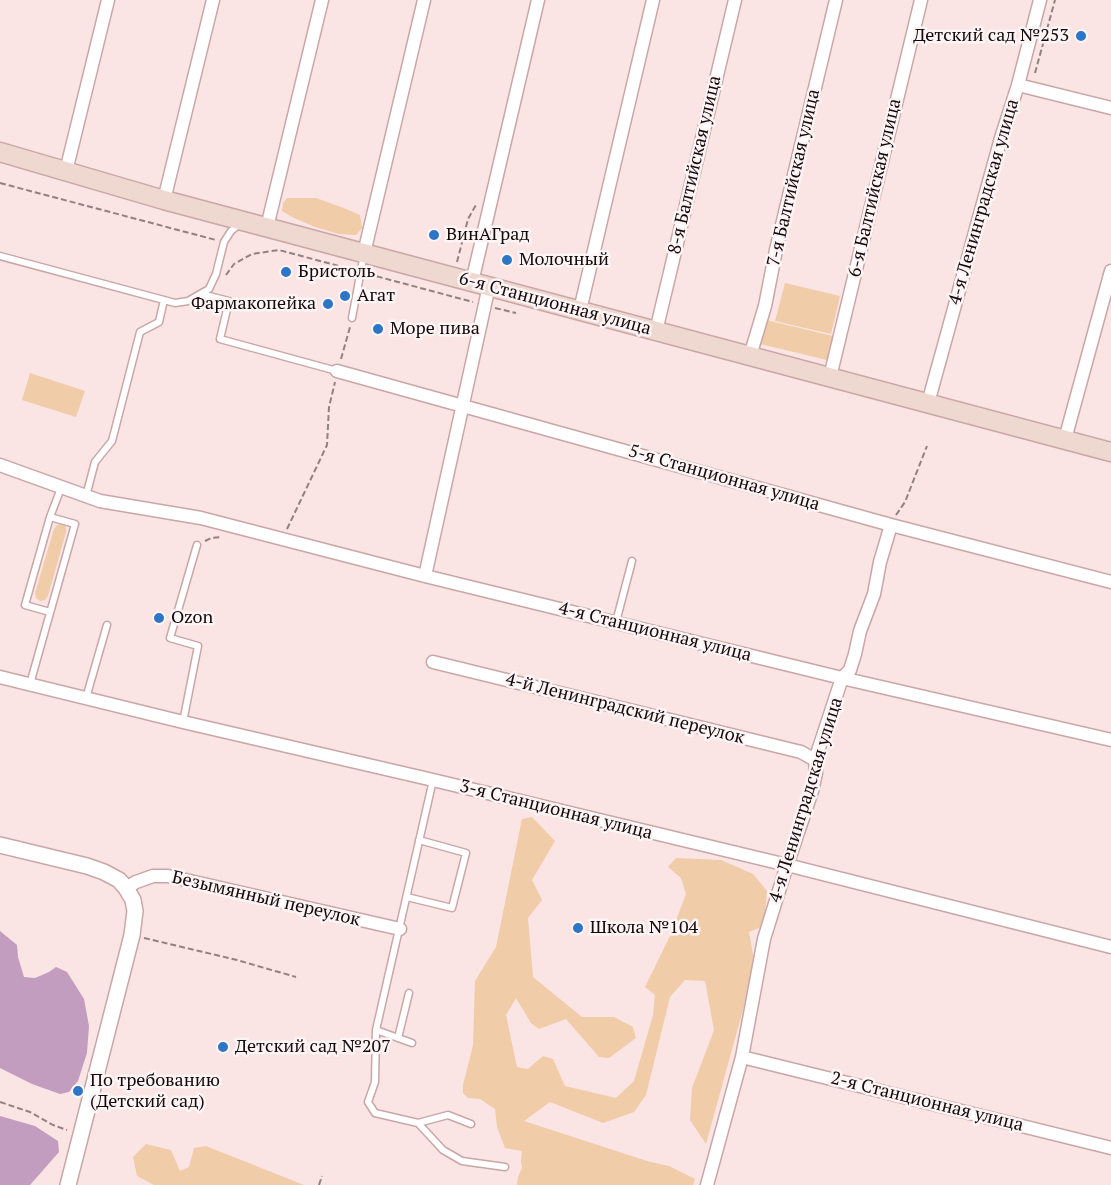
<!DOCTYPE html>
<html>
<head>
<meta charset="utf-8">
<style>
  body { margin:0 }
  canvas { display:block; background:#fae4e4 }
</style>
</head>
<body>
<canvas width="1111" height="1185"></canvas>
<script>
const context = document.querySelector('canvas').getContext('2d');
context.lineJoin = 'round';
function paint(path, color) { context.fillStyle = color; context.fill(path, 'evenodd'); }
const poly = rows => new Path2D(rows.map(r => 'M' + r).join(''));
function trace(path, color, width, dash) { context.strokeStyle = color; context.lineWidth = width; context.lineCap = dash ? 'butt' : 'round'; context.setLineDash(dash || []); context.stroke(path); }
function drawText(font, color, halo, rows, align = 'center') {
  context.font = font + ' "PT Serif",serif'; context.lineWidth = 5; context.setLineDash([]); context.textBaseline = 'middle'; context.strokeStyle = halo; context.fillStyle = color; for (const [text, x, y, turn = 0] of rows) {
    context.save(); context.translate(x, y); context.rotate((+turn || 0) * Math.PI / 180); context.textAlign = isNaN(turn) ? turn : align; if (halo) context.strokeText(text, 0, 0); context.fillText(text, 0, 0); context.restore();
  }
}
paint(poly([
  [287,198,316,198,344,208,360,215,362,228,356,235,339,234,315,227,292,217,282,211,283,203],
  [785,283,840,296,831,334,775,321],
  [766,320,837,337,831,361,760,344],
  [30,373,85,391,76,417,22,400],
  [62,524,66,527,66,532,48,596,45,600,40,601,36,598,35,593,54,529,57,525],
  [532,817,555,841,532,880,542,900,528,918,533,977,582,1017,614,1017,633,1027,636,1038,609,1058,599,1057,566,1019,539,1029,531,1023,516,998,506,1015,517,1067,528,1069,543,1056,553,1059,565,1086,616,1098,634,1081,653,1015,655,995,645,987,670,936,686,894,681,878,668,867,676,858,721,860,753,874,767,891,764,926,749,932,755,966,706,1144,690,1120,692,1088,714,1030,705,981,685,980,670,997,646,1095,634,1112,603,1123,550,1102,524,1121,647,1161,669,1166,695,1179,693,1185,517,1185,518,1177,522,1168,521,1161,522,1151,505,1148,497,1127,495,1109,480,1099,468,1098,463,1093,463,1085,473,1045,475,981,496,947,522,819],
  [146,1144,171,1150,180,1171,189,1167,194,1148,206,1146,304,1185,154,1185,137,1176,133,1157]
]), '#f1cca8');
paint(poly([
  [0,931,17,945,18,957,24,977,35,978,49,972,56,967,67,972,84,999,89,1026,87,1053,78,1081,69,1092,60,1094,32,1084,0,1068],
  [0,1116,35,1126,58,1141,59,1152,30,1185,0,1185]
]), '#c29dc0');
const service = poly([
  [0,256,175,303,188,301,209,289,216,274,224,242,231,231,241,223],
  [201,294,229,301,220,339,337,371],
  [352,318,364,254],
  [86,496,95,462,112,441,140,332,159,322,164,300],
  [50,517,61,488],
  [616,622,632,561],
  [30,684,75,524,50,517,25,605,50,612],
  [86,698,107,625],
  [183,722,198,646,170,638,197,545],
  [433,780,376,1030,375,1082,368,1102,375,1113,418,1123,443,1150,462,1161,505,1167],
  [407,897,452,908,466,853,419,840],
  [376,1030,412,1043],
  [398,1038,409,993],
  [418,1123,448,1115,471,1124]
]);
const minor = poly([
  [1018,85,1111,108],
  [66,171,108,0],
  [164,200,213,0],
  [267,227,322,0],
  [364,253,424,0],
  [472,282,538,0],
  [580,310,653,0],
  [656,331,735,0],
  [750,356,765,306,776,250,836,0],
  [337,371,891,525,1111,582],
  [830,377,921,0],
  [928,403,1001,138,1018,85,1040,0],
  [1065,439,1111,271],
  [0,465,100,501,201,518,425,576,842,678,1111,740],
  [425,576,489,286],
  [433,662,801,752,815,760],
  [0,677,183,722,433,780,787,865,1111,947],
  [126,888,136,882,153,876,168,876,400,929],
  [742,1057,1111,1148],
  [707,1185,742,1057,764,939,787,865,812,791,816,773,815,760,842,678,850,670,855,654,860,631,874,594,880,562,891,525]
]);
const tertiary = poly([
  [0,845,87,866,104,872,119,880,126,888,133,900,135,911,132,935,68,1185]
]);
const secondary = poly([
  [0,152,164,200,1111,452]
]);
trace(service, '#caa6a7', 9);
trace(minor, '#caa6a7', 15);
trace(tertiary, '#caa6a7', 18);
trace(secondary, '#caa6a7', 21);
trace(poly([
  [1035,73,1055,0],
  [0,183,216,240],
  [457,262,468,219,477,203],
  [368,274,473,302],
  [226,275,234,264,252,254,279,250,354,270],
  [495,308,516,313],
  [341,359,350,327],
  [896,515,905,502,927,446],
  [287,529,327,445,329,407,335,382],
  [205,541,211,538,222,537],
  [144,938,237,960,296,977],
  [0,1102,30,1112,53,1125,67,1130],
  [319,1185,322,1176]
]), '#928181', 2, [6, 3]);
trace(service, '#fff', 6);
trace(minor, '#fff', 12);
trace(tertiary, '#fff', 15);
trace(secondary, '#efd8d0', 18);
for (const [x, y, r, color] of [
  [1081,36,6,"#2d75c6"],
  [434,235,6,"#2d75c6"],
  [507,260,6,"#2d75c6"],
  [286,272,6,"#2d75c6"],
  [345,296,6,"#2d75c6"],
  [328,304,6,"#2d75c6"],
  [378,329,6,"#2d75c6"],
  [159,618,6,"#2d75c6"],
  [578,928,6,"#2d75c6"],
  [223,1047,6,"#2d75c6"],
  [78,1091,6,"#2d75c6"]
]) { const dot = new Path2D(); dot.arc(x, y, r, 0, 2 * Math.PI); context.fillStyle = color; context.fill(dot); trace(dot, '#fdf5f5', 2); }
drawText('18px', '#140809', '#fdf5f5', [
  ["Детский сад №253",1069,36,"right"],
  ["ВинАГрад",446,235],
  ["Молочный",519,260],
  ["Бристоль",298,272],
  ["Агат",357,296],
  ["Фармакопейка",316,304,"right"],
  ["Море пива",390,329],
  ["Ozon",171,618],
  ["Школа №104",590,928],
  ["Детский сад №207",235,1047],
  ["По требованию",90,1081],
  ["(Детский сад)",90,1102]
], 'left');
drawText('18px', '#140809', '#fdf5f5', [
  ["8-я Балтийская улица",695,165,-77],
  ["7-я Балтийская улица",794,178,-77],
  ["6-я Балтийская улица",875,188,-77],
  ["4-я Ленинградская улица",984,202,-74],
  ["6-я Станционная улица",555,304,15],
  ["5-я Станционная улица",724,478,16],
  ["4-я Станционная улица",655,632,14],
  ["4-й Ленинградский переулок",625,709,14],
  ["4-я Ленинградская улица",806,800,-73],
  ["3-я Станционная улица",556,810,14],
  ["Безымянный переулок",266,899,13],
  ["2-я Станционная улица",927,1102,14]
]);
</script>
</body>
</html>
